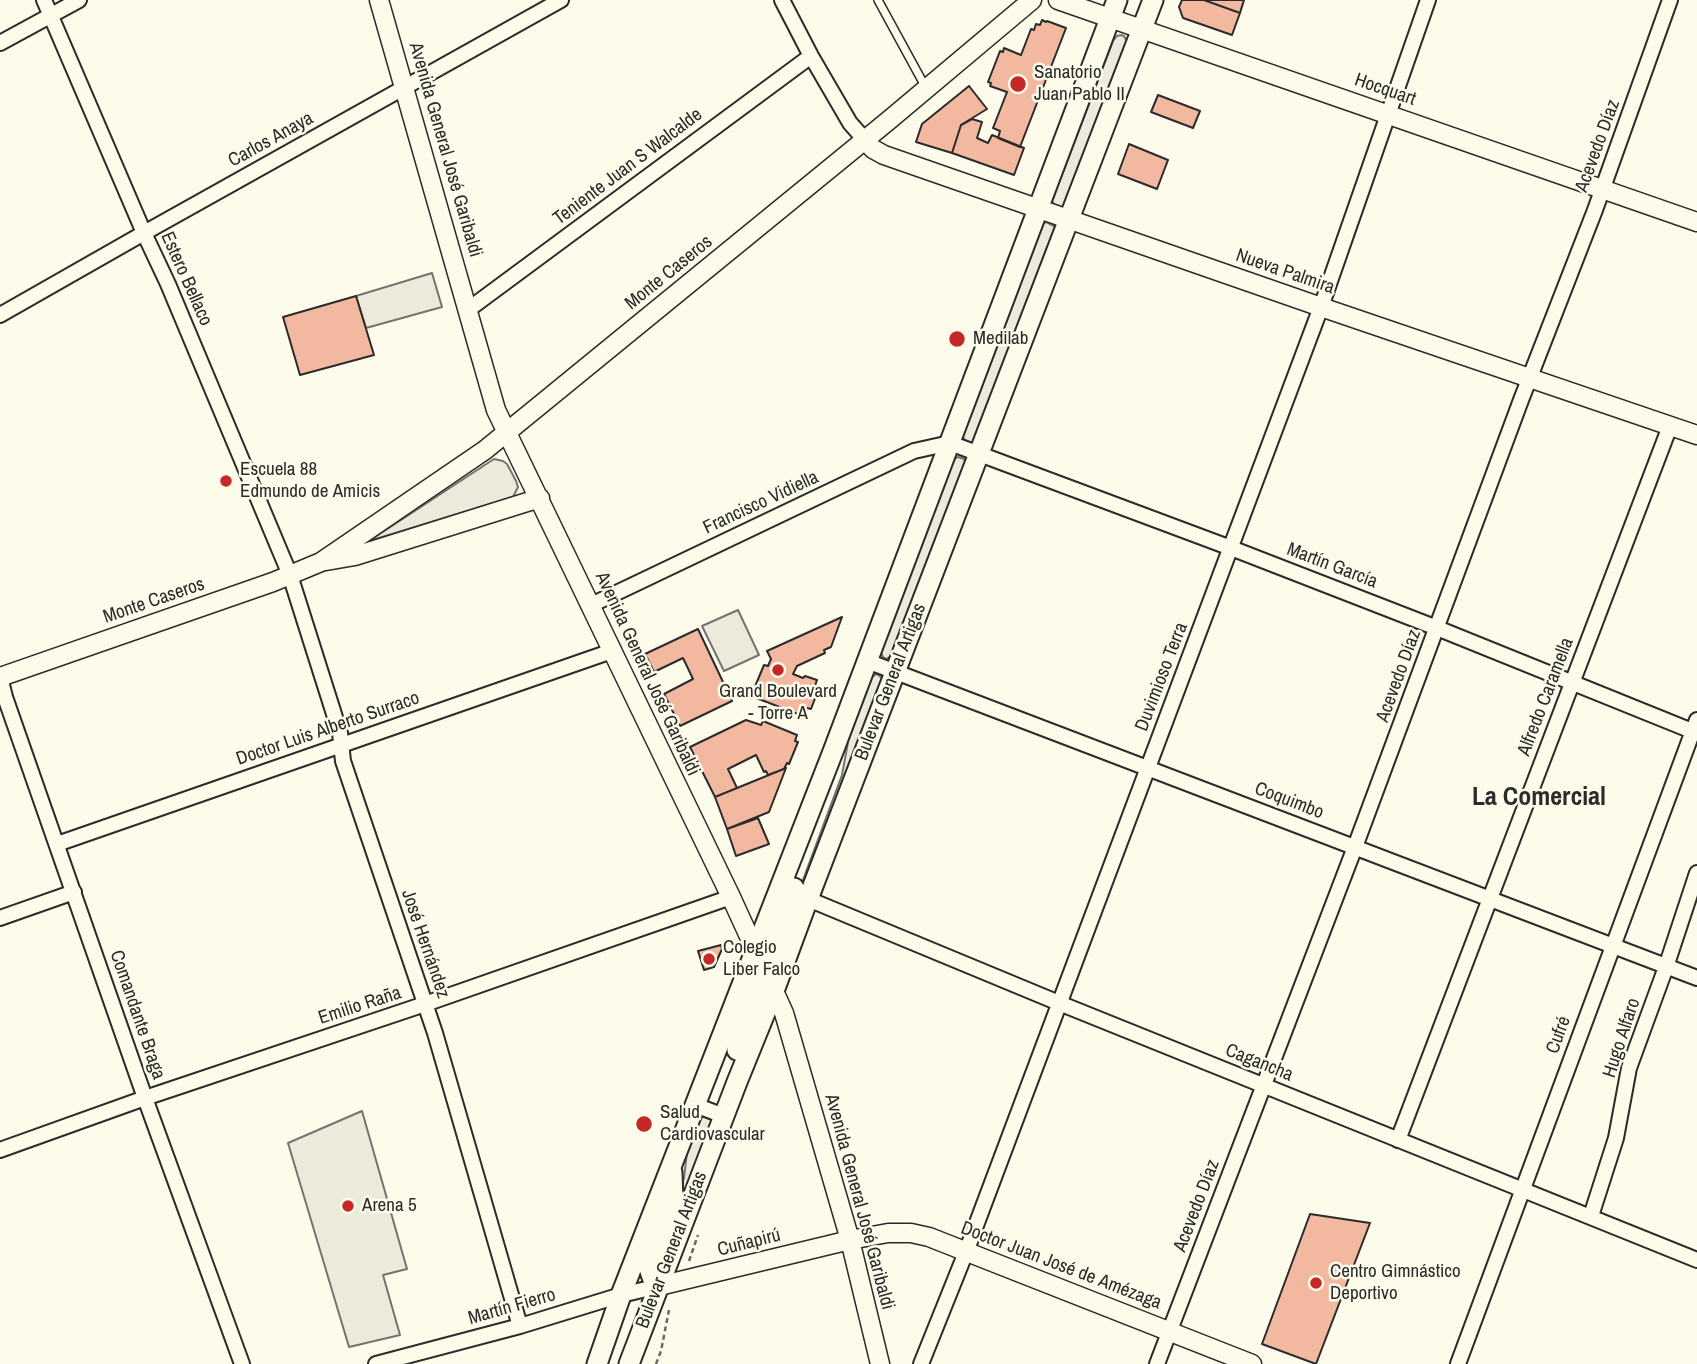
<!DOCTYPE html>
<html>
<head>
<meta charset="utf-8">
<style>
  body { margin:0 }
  canvas { display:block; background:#fdfbea }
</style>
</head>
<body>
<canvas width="1697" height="1364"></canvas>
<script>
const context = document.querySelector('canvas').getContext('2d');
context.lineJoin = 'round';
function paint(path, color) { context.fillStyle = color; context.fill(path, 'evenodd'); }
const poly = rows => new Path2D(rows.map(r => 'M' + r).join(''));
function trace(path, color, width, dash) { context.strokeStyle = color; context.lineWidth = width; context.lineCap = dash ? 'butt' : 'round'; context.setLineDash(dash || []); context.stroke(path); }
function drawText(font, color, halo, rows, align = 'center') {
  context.font = font + ' "Archivo Narrow",sans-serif'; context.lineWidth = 5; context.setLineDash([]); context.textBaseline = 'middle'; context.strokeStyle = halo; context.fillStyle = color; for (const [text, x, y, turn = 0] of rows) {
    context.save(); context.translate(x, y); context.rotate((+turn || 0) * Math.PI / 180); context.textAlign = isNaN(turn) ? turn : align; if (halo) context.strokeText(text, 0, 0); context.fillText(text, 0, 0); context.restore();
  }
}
const green = poly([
  [1121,35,1124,36,1127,42,1065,205,1062,207,1055,206,1052,201,1113,41,1117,36,1121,35],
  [1046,222,1055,227,973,442,970,444,966,442,963,437,964,433,1043,224,1046,222],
  [958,457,964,459,966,463,892,656,886,659,883,657,880,651,953,460,958,457],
  [494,459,503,461,507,464,516,481,518,487,513,497,369,541,494,459],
  [877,674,882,678,884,681,781,948,775,955,842,775,851,726,870,678,877,674],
  [362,1111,407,1269,383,1275,400,1335,349,1347,288,1143,362,1111],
  [704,1116,712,1120,661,1256,684,1178,687,1152,700,1119,704,1116]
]);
paint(green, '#ecebdb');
trace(green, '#74746e', 2);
const parking = poly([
  [432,273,442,307,366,328,356,296,432,273],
  [738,610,759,655,724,671,702,626,738,610]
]);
paint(parking, '#eceadb');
trace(parking, '#74746e', 2);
const building = poly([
  [1182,0,1204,0,1240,13,1232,35,1183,18,1179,7,1182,0],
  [1204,0,1244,0,1240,13,1204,0],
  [1042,20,1046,22,1047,21,1066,28,1020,147,998,138,1000,131,993,128,1007,92,990,86,991,83,988,82,1000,51,1003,52,1004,48,1021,55,1031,29,1034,30,1036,24,1040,25,1042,20],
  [969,86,987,109,961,125,952,153,916,142,922,124,969,86],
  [1158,95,1200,111,1193,128,1151,112,1158,95],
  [972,119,982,122,977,138,988,143,992,135,1024,148,1014,175,952,153,961,125,972,119],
  [1129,144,1168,160,1157,189,1118,174,1129,144],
  [356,296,374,355,300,375,283,317,356,296],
  [842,617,831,647,824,650,825,653,797,666,793,674,803,678,805,676,817,680,815,686,819,688,811,709,807,708,803,716,751,696,764,665,768,666,771,659,767,651,842,617],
  [698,629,732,701,680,726,664,694,693,679,683,658,654,672,645,654,698,629],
  [746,720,761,725,763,721,797,735,795,741,798,742,789,764,787,763,784,769,768,775,766,771,764,772,756,755,728,769,737,788,715,797,690,747,746,720],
  [786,768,769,812,727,829,715,797,786,768],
  [758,818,769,844,736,856,727,829,758,818],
  [721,945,722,949,714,967,704,970,698,951,721,945],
  [1310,1214,1370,1223,1316,1364,1262,1344,1310,1214]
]);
paint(building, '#f2b8a0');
trace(building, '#2b2b2b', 2);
const service = poly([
  [878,0,926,88]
]);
const minor = poly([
  [44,0,144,233,168,284,290,575,340,733,343,761,435,1033,520,1326],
  [782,0,811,56,850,123,865,140],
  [0,43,79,0],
  [469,309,811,56],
  [0,315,144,233,561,0],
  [591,605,914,451,950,443,1231,548,1437,628,1697,733],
  [867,661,1697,978],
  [0,677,5,697,145,1098,242,1364],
  [57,844,612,651],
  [808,899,1059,1003,1697,1260],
  [0,918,74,892],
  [695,1105,724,1116],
  [1398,1140,1670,426],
  [0,1150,145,1098,425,1004,731,897],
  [1591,1216,1616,1138,1629,1068,1666,967,1697,873],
  [376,1364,520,1326,621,1295,659,1286],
  [921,1364,966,1252,1321,307,1428,0],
  [1157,1364,1355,847,1521,400,1595,210,1670,0],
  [1458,1364,1697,720]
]);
const tertiary = poly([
  [379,0,496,410,731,897,784,1013,850,1240,880,1364],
  [1058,0,1697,222],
  [865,140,873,149,884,155,1321,307,1697,435],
  [326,561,355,556,540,498],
  [0,677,273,582,321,562,485,450,888,121,1032,0],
  [659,1286,850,1240,888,1233,911,1233,929,1237,1252,1364]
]);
const secondary = poly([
  [774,990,770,966,771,950,794,888],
  [737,1050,759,988,760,973,757,958],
  [659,1286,652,1277,649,1268,651,1257,673,1200,672,1172],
  [597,1364,621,1295,834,749,1117,0],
  [629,1364,737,1082,774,991,808,899,1153,0]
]);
trace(service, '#2b2b2b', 10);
trace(minor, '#2b2b2b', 18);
trace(tertiary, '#2b2b2b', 21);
trace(secondary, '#2b2b2b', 23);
trace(poly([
  [689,1261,698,1235],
  [656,1364,661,1351,669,1310]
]), '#6a6964', 2.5, [5, 3.5]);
trace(service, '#fdfbea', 7);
trace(minor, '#fdfbea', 14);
trace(tertiary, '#fdfbea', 18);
trace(secondary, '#fdfbea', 19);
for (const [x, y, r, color] of [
  [1018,84,9,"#c62828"],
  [957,339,9,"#c62828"],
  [226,481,7,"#c62828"],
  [778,670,7,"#c62828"],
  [709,959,7,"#c62828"],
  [644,1124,9,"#c62828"],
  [348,1206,7,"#c62828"],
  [1316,1283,7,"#c62828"]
]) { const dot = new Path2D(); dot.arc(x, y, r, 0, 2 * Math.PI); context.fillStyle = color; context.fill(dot); trace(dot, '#fdfbea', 2.5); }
drawText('19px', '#2b2b2b', '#fdfbea', [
  ["Sanatorio",1034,73],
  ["Juan Pablo II",1034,95],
  ["Medilab",973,339],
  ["Escuela 88",240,470],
  ["Edmundo de Amicis",240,492],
  ["Grand Boulevard",778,692,"center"],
  ["- Torre A",778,714,"center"],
  ["Colegio",723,948],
  ["Liber Falco",723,970],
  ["Salud",660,1113],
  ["Cardiovascular",660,1135],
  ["Arena 5",362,1206],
  ["Centro Gimnástico",1330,1272],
  ["Deportivo",1330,1294]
], 'left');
drawText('19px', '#2b2b2b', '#fdfbea', [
  ["Hocquart",1385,90,19],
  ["Carlos Anaya",271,140,-29],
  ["Acevedo Díaz",1598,146,-70],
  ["Avenida General José Garibaldi",445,150,74],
  ["Teniente Juan S Walcalde",628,167,-37],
  ["Nueva Palmira",1285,272,19],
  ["Monte Caseros",669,273,-39],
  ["Estero Bellaco",186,279,66],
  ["Francisco Vidiella",761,503,-25],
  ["Martín García",1332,566,21],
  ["Monte Caseros",154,601,-19],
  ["Avenida General José Garibaldi",647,674,65],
  ["Acevedo Díaz",1399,676,-70],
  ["Duvimioso Terra",1162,677,-69],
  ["Bulevar General Artigas",891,682,-69],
  ["Alfredo Caramella",1546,697,-69],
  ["Doctor Luis Alberto Surraco",328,729,-19],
  ["Coquimbo",1289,801,21],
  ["José Hernández",425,944,71],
  ["Emilio Raña",360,1006,-18],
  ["Comandante Braga",137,1015,71],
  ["Cufré",1559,1035,-70],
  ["Hugo Alfaro",1622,1038,-72],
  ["Cagancha",1259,1063,22],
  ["Avenida General José Garibaldi",859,1202,75],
  ["Acevedo Díaz",1197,1206,-69],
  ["Cuñapirú",749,1243,-14],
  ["Bulevar General Artigas",672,1250,-69],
  ["Doctor Juan José de Amézaga",1061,1266,21],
  ["Martín Fierro",512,1307,-16]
]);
drawText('bold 26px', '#2b2b2b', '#fdfbea', [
  ["La Comercial",1539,798]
]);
</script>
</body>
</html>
